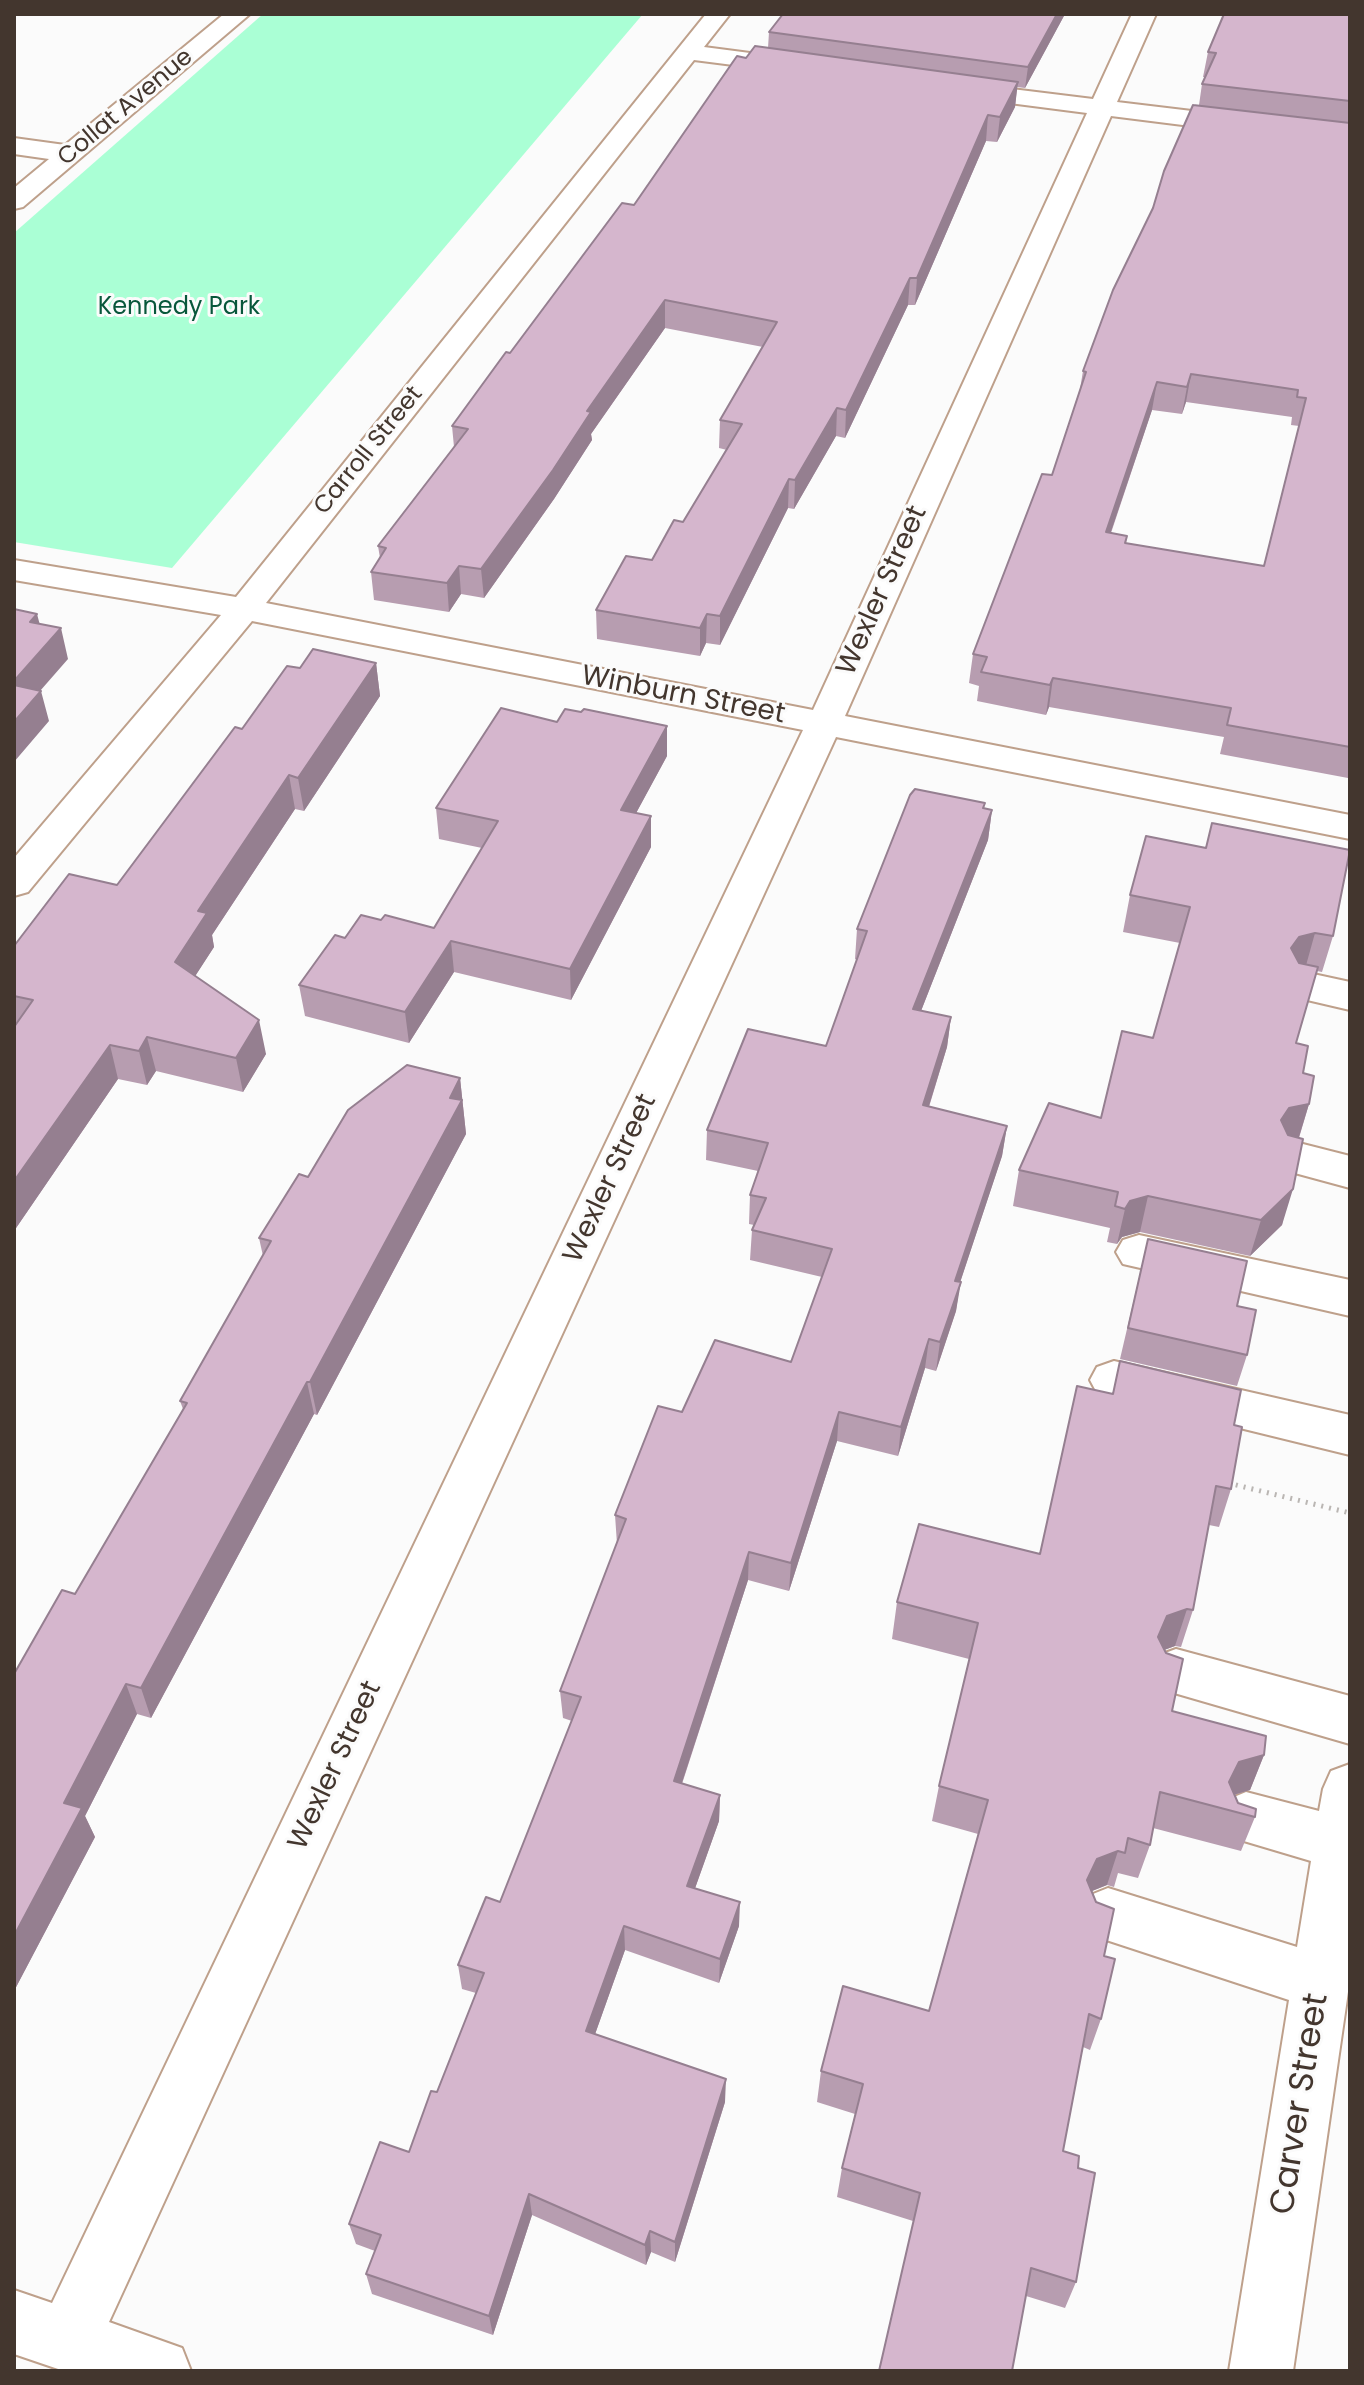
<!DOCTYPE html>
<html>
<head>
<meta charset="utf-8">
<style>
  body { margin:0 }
  #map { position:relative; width:1364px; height:2385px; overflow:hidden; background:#fbfbfb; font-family:Poppins,sans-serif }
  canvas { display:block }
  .frame { position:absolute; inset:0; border:16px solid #43362e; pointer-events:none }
</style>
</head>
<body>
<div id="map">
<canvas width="1364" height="2385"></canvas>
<div class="frame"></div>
</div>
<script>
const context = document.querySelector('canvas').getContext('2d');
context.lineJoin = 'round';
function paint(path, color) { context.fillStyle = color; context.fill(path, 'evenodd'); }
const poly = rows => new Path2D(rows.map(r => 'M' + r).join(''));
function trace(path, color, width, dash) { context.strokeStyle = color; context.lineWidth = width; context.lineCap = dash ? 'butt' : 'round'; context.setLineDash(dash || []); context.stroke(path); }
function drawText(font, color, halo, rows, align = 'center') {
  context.font = font + ' Poppins,sans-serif'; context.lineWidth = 6; context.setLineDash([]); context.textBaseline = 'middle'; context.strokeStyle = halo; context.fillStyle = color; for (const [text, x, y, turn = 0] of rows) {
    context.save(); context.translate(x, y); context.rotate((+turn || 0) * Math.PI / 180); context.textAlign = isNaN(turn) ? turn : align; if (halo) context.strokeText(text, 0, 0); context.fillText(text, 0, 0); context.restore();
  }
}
paint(poly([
  [263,14,643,14,172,568,14,542,14,233]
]), '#aaffd5');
const minor = poly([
  [224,14,250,14,23,207,14,209,14,188,49,159,14,154,14,138,65,145,224,14],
  [706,14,730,14,704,47,796,59,805,61,808,66,805,71,796,73,694,60,266,603,813,710,1087,113,955,96,946,94,943,89,946,84,955,82,1093,99,1132,14,1156,14,1117,102,1350,130,1350,146,1111,116,845,716,1350,815,1350,839,836,737,109,2322,182,2348,191,2371,64,2371,14,2354,14,2290,52,2303,803,730,252,621,28,892,14,896,14,858,221,615,14,580,14,560,236,597,706,14],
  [1304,972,1350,982,1350,1010,1290,996,1284,986,1290,976,1304,972],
  [1295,1142,1350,1156,1350,1188,1280,1169,1273,1158,1280,1147,1295,1142],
  [1139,1235,1350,1280,1350,1316,1123,1264,1116,1252,1123,1240,1139,1235],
  [1114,1361,1350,1415,1350,1455,1097,1393,1090,1380,1097,1367,1114,1361],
  [1176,1649,1350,1696,1350,1744,1157,1688,1150,1672,1157,1656,1176,1649],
  [1350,1764,1350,1978,1293,2371,1229,2371,1289,2000,1088,1934,1080,1915,1088,1896,1108,1888,1297,1947,1311,1861,1227,1836,1218,1818,1227,1800,1246,1792,1319,1811,1323,1789,1331,1771,1350,1764]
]);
trace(minor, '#bea08b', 4);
trace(poly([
  [1228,1483,1350,1513]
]), '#bab6b3', 5, [2, 6]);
paint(minor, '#fff');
paint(poly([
  [1065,14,1025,88,1017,87,1015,107,997,142,986,141,915,305,908,305,845,438,836,436,794,509,788,508,720,645,706,643,700,656,597,639,596,610,652,560,683,522,727,450,719,448,720,420,763,347,665,328,591,434,592,440,554,499,484,598,461,594,449,612,374,600,371,572,380,558,378,546,454,447,452,426,510,353,634,205,746,58,768,48,769,32],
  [1350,14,1350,772,1348,778,1220,754,1224,737,1049,707,1046,715,977,701,979,686,969,683,973,654,1052,475,1080,389,1083,371,1199,105,1202,84,1205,77,1203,77,1208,52],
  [1186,402,1292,417,1291,425,1299,426,1264,566,1126,543,1127,536,1111,533,1152,410,1182,414],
  [376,663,380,696,304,811,295,809,212,935,214,947,195,976,266,1054,243,1092,156,1071,147,1085,118,1079,14,1231,14,946,117,885,242,729,300,668],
  [557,722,667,726,667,756,636,813,651,816,651,847,571,1000,454,972,409,1043,305,1016,299,985,345,938,381,920,434,928,482,848,439,839,436,808],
  [985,803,984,808,992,810,988,840,921,1011,951,1017,947,1047,929,1107,1007,1126,1002,1156,960,1282,956,1311,936,1371,925,1368,898,1456,837,1441,789,1591,748,1580,682,1784,720,1795,719,1821,695,1888,739,1926,719,1983,625,1950,595,2034,725,2102,675,2262,651,2252,646,2265,532,2215,493,2335,372,2294,366,2274,375,2251,356,2244,349,2224,409,2152,437,2092,476,1993,462,1989,458,1965,500,1902,572,1721,563,1718,560,1691,617,1544,615,1515,682,1412,791,1362,822,1277,750,1260,752,1230,754,1225,749,1224,750,1195,758,1171,706,1160,707,1130,826,1046,857,960,855,959,857,929],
  [1130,895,1333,936,1322,972,1317,971,1296,1043,1309,1104,1299,1138,1282,1225,1250,1256,1140,1232,1122,1237,1117,1244,1107,1242,1110,1228,1013,1206,1019,1170,1101,1118,1153,1038,1180,943,1123,932],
  [460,1078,466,1134,317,1415,314,1414,151,1718,137,1714,85,1816,95,1837,14,1991,14,1674,75,1594,183,1409,180,1401,263,1256,259,1238,308,1177],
  [1148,1239,1237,1306,1247,1355,1237,1386,1120,1359],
  [1234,1425,1231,1489,1219,1527,1209,1525,1193,1610,1181,1647,1175,1646,1164,1650,1172,1711,1264,1755,1250,1790,1234,1795,1238,1803,1255,1817,1241,1851,1153,1828,1150,1845,1138,1878,1118,1873,1114,1887,1107,1885,1092,1891,1104,1956,1101,2019,1090,2050,1083,2047,1063,2151,1078,2168,1076,2282,1065,2308,1026,2296,913,2221,837,2197,842,2168,855,2114,817,2102,821,2071,929,2011,978,1834,932,1821,939,1786,969,1659,892,1639,897,1602,1040,1554]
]), '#b79db0');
paint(poly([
  [1057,14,1065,14,1025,88,1028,67],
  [1018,82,1015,107,997,142,1000,117],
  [988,115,986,141,915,305,917,278],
  [910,278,908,305,845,438,846,410],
  [665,300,665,328,591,434,592,440,554,499,484,598,481,569,587,411],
  [1191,374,1186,402,1182,414,1187,387],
  [1157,382,1152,410,1101,561,1106,532],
  [837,408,836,436,794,509,795,480],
  [789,479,788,508,720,645,720,616],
  [459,566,461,594,449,612,447,583],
  [37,614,45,644,30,622],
  [707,614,706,643,700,656,700,628],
  [61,628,68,659,19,715,14,697,14,681],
  [376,663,380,696,304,811,298,778],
  [1053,678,1049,707,1046,715,1050,685],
  [41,691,49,721,14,762,14,722],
  [667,726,667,756,621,841,621,810],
  [289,775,295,809,212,935,214,947,183,995,175,962,198,911],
  [992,810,988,840,910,1039,913,1009],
  [651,816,651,847,571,1000,570,969],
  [1315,933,1305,969,1289,973,1291,948,1299,937],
  [451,941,454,972,409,1043,405,1012],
  [951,1017,947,1047,920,1135,923,1105],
  [259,1020,266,1054,243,1092,236,1058],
  [147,1037,156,1071,147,1085,139,1051],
  [110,1045,118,1079,14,1231,14,1181],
  [460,1078,466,1134,317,1415,310,1382],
  [1309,1104,1298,1140,1279,1144,1281,1120,1289,1108],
  [1007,1126,1002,1156,951,1310,955,1281],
  [1293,1189,1282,1225,1250,1256,1261,1220],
  [1148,1196,1140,1232,1122,1237,1117,1244,1125,1209,1130,1201],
  [961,1282,956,1311,936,1371,940,1342],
  [929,1339,925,1368,898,1456,901,1427],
  [307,1382,314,1414,151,1718,141,1688],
  [839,1412,837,1441,789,1591,791,1563],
  [749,1552,748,1580,674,1807,674,1781],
  [1187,1609,1175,1646,1156,1653,1158,1637,1167,1616],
  [126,1684,137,1714,85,1816,95,1837,14,1991,14,1936,64,1803],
  [1264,1755,1250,1790,1226,1797,1229,1782,1239,1762],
  [720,1795,719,1821,687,1911,687,1886],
  [1118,1851,1107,1885,1087,1893,1087,1880,1097,1859],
  [740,1902,739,1926,719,1983,720,1959],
  [624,1926,625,1950,588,2054,586,2031],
  [726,2079,725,2102,675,2262,675,2242],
  [529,2194,532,2215,493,2335,489,2316],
  [650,2231,651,2252,646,2265,645,2245]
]), '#957f90');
const building = poly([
  [783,14,1057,14,1028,67,769,32,783,14],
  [1224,14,1350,14,1350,101,1202,84,1216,53,1208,52,1224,14],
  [755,46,1018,82,1000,117,988,115,917,278,910,278,846,410,837,408,795,480,789,479,720,616,707,614,700,628,596,610,626,556,652,560,674,520,683,522,742,424,720,420,777,322,665,300,587,411,591,412,553,470,481,569,459,566,447,583,371,572,386,548,378,546,468,429,452,426,506,352,510,353,622,203,634,205,737,56,746,58,755,46],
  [1193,105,1350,123,1350,747,1227,725,1231,708,1053,678,1050,685,981,672,987,657,973,654,1042,474,1052,475,1086,372,1083,371,1113,290,1153,208,1164,171,1193,105],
  [1191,374,1298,390,1297,397,1306,398,1264,566,1125,543,1127,536,1106,532,1157,382,1187,387,1191,374],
  [14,609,37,614,30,622,61,628,14,681,14,609],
  [313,649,376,663,298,778,289,775,198,911,207,913,175,962,259,1020,236,1058,147,1037,139,1051,110,1045,14,1181,14,1027,33,1000,14,996,14,946,69,874,117,885,235,727,242,729,287,666,300,668,313,649],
  [14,685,41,691,14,722,14,685],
  [501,708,557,722,565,709,581,712,584,709,667,726,621,810,651,816,570,969,451,941,405,1012,299,985,335,935,345,938,361,915,381,920,385,915,434,928,498,821,436,808,501,708],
  [915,789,985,803,983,808,992,810,913,1009,951,1017,923,1105,1007,1126,955,1281,961,1282,940,1342,929,1339,901,1427,839,1412,791,1563,749,1552,674,1781,720,1795,687,1886,740,1902,720,1959,624,1926,586,2031,726,2079,675,2242,650,2231,645,2245,529,2194,489,2316,366,2274,381,2235,349,2224,380,2142,409,2152,431,2091,437,2092,484,1973,458,1965,486,1897,500,1902,581,1697,560,1691,626,1519,615,1515,658,1406,682,1412,715,1340,791,1362,832,1249,752,1230,766,1198,750,1195,768,1143,707,1130,748,1029,826,1046,867,931,857,929,910,795,915,789],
  [1212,823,1350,850,1333,936,1315,933,1299,937,1291,948,1299,963,1318,967,1296,1043,1308,1046,1303,1073,1314,1076,1309,1104,1289,1108,1281,1120,1288,1135,1303,1139,1293,1189,1261,1220,1148,1196,1130,1201,1125,1209,1115,1206,1118,1192,1019,1170,1049,1103,1101,1118,1122,1031,1153,1038,1190,907,1130,895,1146,836,1206,848,1212,823],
  [407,1065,460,1078,450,1098,462,1100,310,1382,307,1382,141,1688,126,1684,64,1803,82,1808,14,1936,14,1674,62,1590,75,1594,187,1403,180,1401,271,1241,259,1238,299,1174,308,1177,348,1110,407,1065],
  [1148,1239,1247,1261,1237,1306,1256,1310,1247,1355,1128,1328,1148,1239],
  [1120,1361,1241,1390,1234,1425,1242,1427,1231,1489,1216,1486,1193,1610,1187,1609,1167,1616,1158,1637,1166,1653,1183,1659,1172,1711,1266,1736,1264,1755,1239,1762,1229,1782,1238,1803,1256,1809,1255,1817,1160,1792,1150,1845,1128,1838,1125,1853,1118,1851,1097,1859,1087,1880,1096,1902,1114,1909,1104,1956,1115,1959,1101,2019,1089,2014,1063,2151,1079,2156,1078,2168,1095,2173,1076,2282,1031,2268,1012,2371,879,2371,920,2193,842,2168,863,2084,821,2071,843,1986,929,2011,988,1800,939,1786,978,1623,897,1602,919,1524,1040,1554,1077,1386,1113,1394,1120,1361]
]);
paint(building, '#d5b6cd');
trace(building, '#957f90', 2);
drawText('24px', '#43362e', '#fbfbfb', [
  ["Collat Avenue",126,108,-40],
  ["Carroll Street",369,451,-51]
]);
drawText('24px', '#08573b', '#fbfbfb', [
  ["Kennedy Park",179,308]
]);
drawText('28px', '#43362e', '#fbfbfb', [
  ["Wexler Street",883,591,-66],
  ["Winburn Street",683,696,11],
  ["Wexler Street",611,1179,-65],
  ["Wexler Street",336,1766,-65]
]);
drawText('34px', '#43362e', '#fbfbfb', [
  ["Carver Street",1301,2104,-81]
]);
</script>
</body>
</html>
